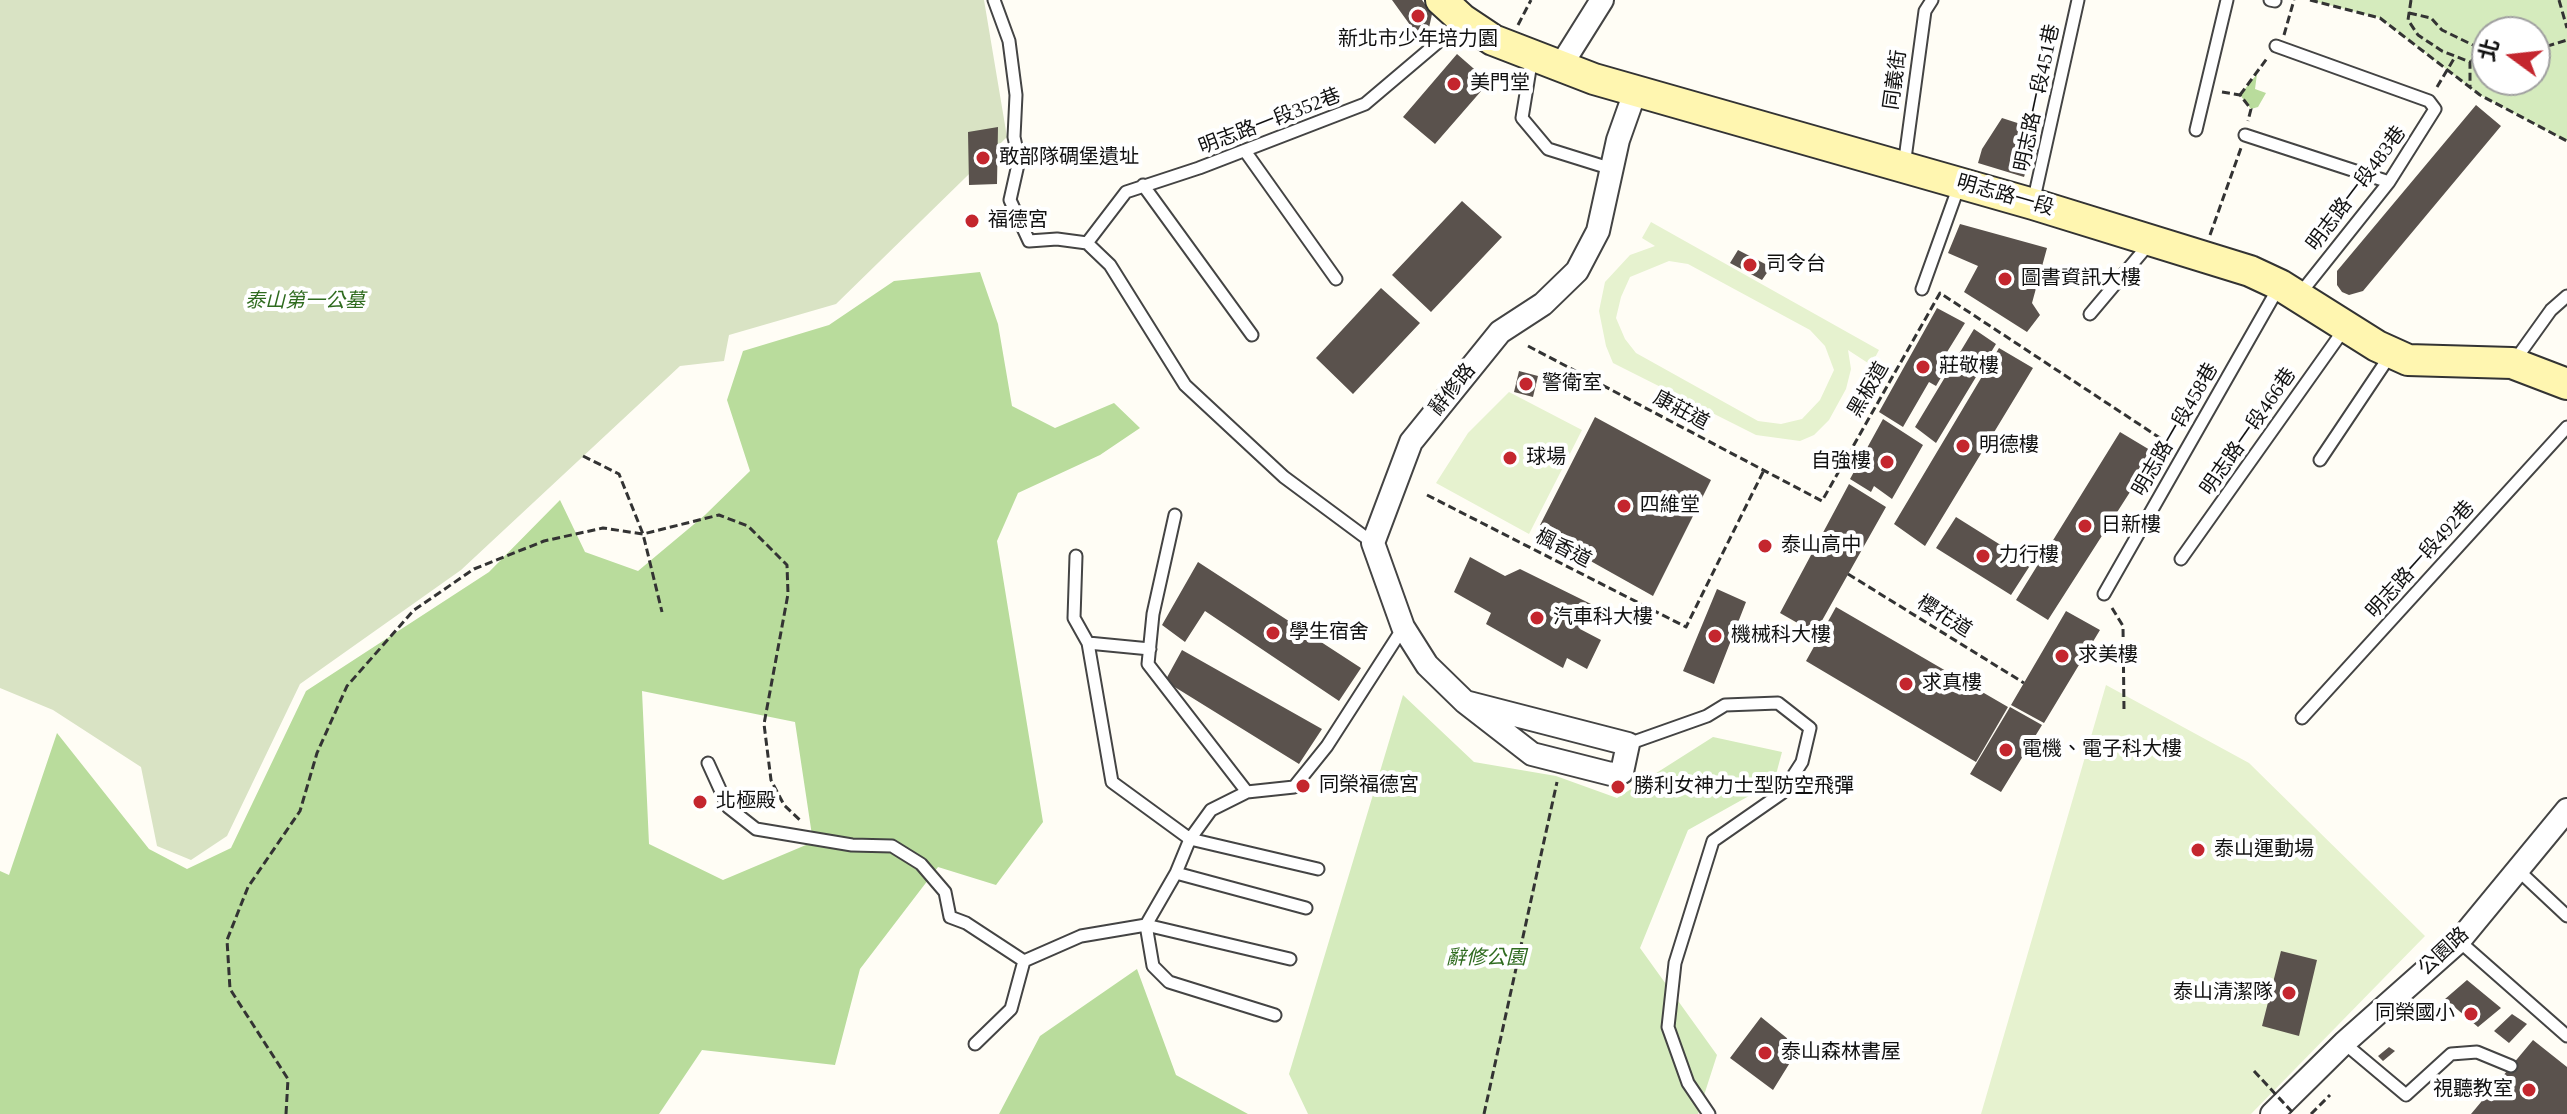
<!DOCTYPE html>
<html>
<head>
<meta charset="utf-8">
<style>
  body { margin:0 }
  #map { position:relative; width:2567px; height:1114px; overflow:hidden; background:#fffdf5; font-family:"Times New Roman","Noto Sans TC",serif }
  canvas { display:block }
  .north { position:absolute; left:2471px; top:16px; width:80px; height:80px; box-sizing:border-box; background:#fff; border:2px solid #a0a0a0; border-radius:50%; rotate:285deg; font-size:22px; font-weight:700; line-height:32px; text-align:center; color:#111 }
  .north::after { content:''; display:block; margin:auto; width:28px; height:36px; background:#c4262e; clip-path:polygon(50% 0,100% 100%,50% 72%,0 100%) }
</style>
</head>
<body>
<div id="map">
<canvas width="2567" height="1114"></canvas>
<div class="north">北</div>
</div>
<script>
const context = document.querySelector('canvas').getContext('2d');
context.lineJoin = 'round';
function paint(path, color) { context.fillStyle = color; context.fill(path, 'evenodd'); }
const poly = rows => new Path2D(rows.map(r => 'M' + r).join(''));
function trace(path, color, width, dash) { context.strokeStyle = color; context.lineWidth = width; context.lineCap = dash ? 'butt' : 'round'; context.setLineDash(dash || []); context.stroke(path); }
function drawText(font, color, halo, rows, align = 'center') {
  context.font = font + ' "Times New Roman","Noto Sans TC",serif'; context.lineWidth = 8; context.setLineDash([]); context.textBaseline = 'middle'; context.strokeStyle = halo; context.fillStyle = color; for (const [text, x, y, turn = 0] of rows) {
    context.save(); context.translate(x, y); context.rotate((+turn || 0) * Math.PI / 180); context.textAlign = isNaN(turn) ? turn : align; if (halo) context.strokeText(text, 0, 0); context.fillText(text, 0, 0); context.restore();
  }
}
paint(poly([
  [2310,0,2567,0,2567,141,2480,95,2380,18],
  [2535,32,2535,80,2487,80,2487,32],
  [1403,695,1474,762,1556,776,1617,798,1713,737,1782,752,1774,782,1688,830,1640,948,1717,1055,1698,1114,1308,1114,1289,1074]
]), '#d5ebbd');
paint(poly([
  [2257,74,2255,89,2266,93,2258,107,2251,109,2240,95],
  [980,272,998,324,1012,406,1055,428,1114,403,1140,428,1100,455,1018,493,997,541,1043,822,996,885,938,867,860,969,835,1065,702,1050,659,1114,0,1114,0,871,9,875,57,733,149,849,187,869,231,848,306,691,489,572,560,500,585,552,638,571,705,515,750,471,727,400,743,351,829,325,894,281],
  [642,691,795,722,813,842,723,880,649,844],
  [1137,969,1176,1075,1248,1114,999,1114,1040,1036]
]), '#b9dc9c');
paint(poly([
  [0,0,984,0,1007,137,836,304,729,335,724,361,680,366,461,570,300,684,227,836,191,860,157,846,141,767,53,710,0,688]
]), '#d9e3c4');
paint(poly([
  [1651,222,1879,350,1871,365,1848,350,1851,369,1846,389,1829,420,1814,435,1800,441,1756,435,1613,363,1606,346,1599,311,1605,282,1630,255,1655,246,1642,238],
  [1669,261,1688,264,1810,330,1825,346,1834,370,1820,400,1802,419,1781,424,1758,421,1636,353,1625,339,1616,318,1621,297,1630,277],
  [1509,392,1582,430,1529,534,1436,483,1468,433],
  [2106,685,2249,763,2425,936,2251,1114,1981,1114]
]), '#e6f2cf');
paint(poly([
  [1392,0,1422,0,1432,14,1429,28,1418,36],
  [1457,54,1489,82,1435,144,1403,117],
  [2476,105,2501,126,2363,291,2349,295,2342,292,2337,285,2337,271],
  [2002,118,2039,130,2024,177,1978,163,1982,149],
  [998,127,997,184,969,185,968,132],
  [1462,201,1502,237,1431,312,1392,275],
  [1960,224,2047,248,2032,303,2040,315,2027,332,1964,292,1978,266,1948,253],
  [1738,250,1771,267,1762,280,1730,263],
  [1381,288,1420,323,1353,394,1316,358],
  [1937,308,1965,323,1939,365,1946,369,1936,386,1929,382,1903,427,1879,412],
  [1974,329,1996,344,1936,443,1915,427],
  [1999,348,2033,368,1925,546,1894,524],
  [1519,371,1538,376,1533,397,1514,392],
  [1595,417,1711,480,1653,596,1537,531],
  [1883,419,1923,445,1892,499,1874,486,1871,492,1850,479],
  [2120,432,2155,453,2048,620,2016,600],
  [1849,484,1886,507,1815,633,1780,613],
  [1956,517,2031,564,2011,595,1936,548],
  [1470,557,1505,576,1520,569,1591,604,1580,629,1601,640,1587,669,1567,658,1563,668,1486,624,1491,613,1454,592],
  [1198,562,1361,668,1339,701,1205,611,1185,642,1162,625],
  [1717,589,1746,602,1714,684,1683,671],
  [1836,607,2008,707,1976,762,1806,661],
  [2066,611,2100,630,2044,723,2011,705],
  [1182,650,1322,729,1299,764,1165,681],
  [2010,707,2042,725,2001,792,1970,774],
  [2281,951,2317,960,2299,1036,2262,1026],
  [2467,980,2501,1008,2478,1027,2445,999],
  [2512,1014,2527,1024,2509,1043,2494,1031],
  [1761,1017,1799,1048,1773,1090,1730,1058],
  [2533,1040,2567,1067,2567,1114,2471,1114],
  [2389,1047,2395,1051,2383,1061,2378,1056]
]), '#5a524d');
const lane = poly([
  [994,0,1009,41,1016,95,1014,137,1019,160,1010,200,1029,241,1057,239,1087,243,1110,265,1185,385,1284,477,1373,543],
  [2270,0,2275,1],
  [2276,46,2429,101,2435,109,2389,182,2299,295],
  [1532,57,1522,118,1548,149,1612,169],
  [2196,130,2227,0],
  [2245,135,2389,182],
  [1245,151,1336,279],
  [1904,166,1925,11,1932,0],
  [1143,185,1252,335],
  [2033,203,2078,0],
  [1087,243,1126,192,1199,168,1365,104,1463,21],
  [1922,289,1960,183],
  [2090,314,2149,244],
  [2513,363,2551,310,2567,296],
  [2320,460,2391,354],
  [1175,515,1153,614,1148,664,1247,792],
  [1076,556,1074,618,1088,643,1150,649],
  [2181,559,2345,328],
  [2104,594,2280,285],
  [1088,643,1112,782,1190,839,1318,869],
  [2302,718,2567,427],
  [1628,744,1707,716,1725,705,1778,703,1810,728,1802,762,1782,793,1713,841,1675,963,1668,1027,1688,1083,1709,1114],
  [708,763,728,807,756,829,852,845,892,846,921,864,945,892,950,917,966,923,1024,961],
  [2519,871,2567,916],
  [1176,873,1306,908],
  [2459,941,2567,1036],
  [1275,1015,1169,982,1153,966,1146,925,1290,959],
  [2344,1043,2406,1095,2451,1054,2477,1052,2511,1066],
  [975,1044,1011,1009,1024,961,1081,936,1146,925,1176,873,1190,839,1211,810,1247,792,1294,787,1327,746,1403,628]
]);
const street = poly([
  [1560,67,1602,0],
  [1465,702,1628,744,1622,772,1611,774,1532,754,1465,702,1427,665,1403,627,1373,543,1411,442,1500,332,1543,304,1577,271,1598,231,1618,140,1635,92],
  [2272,1114,2344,1043,2459,941,2567,810]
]);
const secondary = poly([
  [1441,0,1463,20,1493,40,1594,79,2033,204,2250,271,2280,285,2377,346,2408,360,2512,363,2567,384]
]);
trace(lane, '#444', 15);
trace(street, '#444', 26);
trace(secondary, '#333', 34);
trace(poly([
  [2310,0,2380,18,2480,95,2567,141],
  [2411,0,2408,20,2418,35,2442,51,2470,62,2470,88],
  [2559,0,2567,28],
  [2409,13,2431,18,2442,30,2477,47,2483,55,2471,61],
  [1518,25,1531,0],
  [2284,35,2294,0],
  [2535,50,2567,40],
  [2437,87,2455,57],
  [2222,92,2240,95,2251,109,2248,121],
  [2240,95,2268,57],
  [2210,235,2241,148],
  [1528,346,1822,501,1940,293,2163,440],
  [583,456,619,474,643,534,662,612],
  [1427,495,1686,627,1764,470],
  [1848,574,2024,683],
  [2112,608,2123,626,2124,710],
  [286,1114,288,1079,230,989,227,940,248,887,300,811,317,753,347,686,414,610,474,569,544,541,603,528,643,534,719,515,748,526,787,565,788,594,764,724,771,780,784,805,802,822],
  [1484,1114,1557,782],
  [2311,1114,2330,1095]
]), '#333', 3, [8, 4]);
trace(lane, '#fff', 11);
trace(street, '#fff', 22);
trace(secondary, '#fff6b0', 30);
trace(poly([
  [2254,1071,2294,1114]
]), '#333', 3, [8, 4]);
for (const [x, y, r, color] of [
  [1418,16,8,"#c4262e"],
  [1454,84,8,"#c4262e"],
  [983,158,8,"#c4262e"],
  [972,221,8,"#c4262e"],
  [1750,265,8,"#c4262e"],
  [2005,279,8,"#c4262e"],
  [1923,367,8,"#c4262e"],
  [1526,384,8,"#c4262e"],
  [1963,446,8,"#c4262e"],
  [1510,458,8,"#c4262e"],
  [1887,462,8,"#c4262e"],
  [1624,506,8,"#c4262e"],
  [2085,526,8,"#c4262e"],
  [1765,546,8,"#c4262e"],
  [1983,556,8,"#c4262e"],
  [1537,618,8,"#c4262e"],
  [1273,633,8,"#c4262e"],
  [1715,636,8,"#c4262e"],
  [2062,656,8,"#c4262e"],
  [1906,684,8,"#c4262e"],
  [2006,750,8,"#c4262e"],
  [1303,786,8,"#c4262e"],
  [1618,787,8,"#c4262e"],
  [700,802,8,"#c4262e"],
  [2198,850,8,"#c4262e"],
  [2289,993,8,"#c4262e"],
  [2471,1014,8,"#c4262e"],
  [1765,1053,8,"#c4262e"],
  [2529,1090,8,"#c4262e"]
]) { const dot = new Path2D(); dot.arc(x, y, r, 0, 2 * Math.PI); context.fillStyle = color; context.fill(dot); trace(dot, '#fff', 3); }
drawText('20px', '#111', '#fff', [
  ["新北市少年培力園",1418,40,"center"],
  ["美門堂",1470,84],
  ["敢部隊碉堡遺址",999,158],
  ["福德宮",988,221],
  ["司令台",1766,265],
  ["圖書資訊大樓",2021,279],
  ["莊敬樓",1939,367],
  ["警衛室",1542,384],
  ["明德樓",1979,446],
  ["球場",1526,458],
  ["自強樓",1871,462,"right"],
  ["四維堂",1640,506],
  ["日新樓",2101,526],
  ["泰山高中",1781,546],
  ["力行樓",1999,556],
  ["汽車科大樓",1553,618],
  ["學生宿舍",1289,633],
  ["機械科大樓",1731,636],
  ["求美樓",2078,656],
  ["求真樓",1922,684],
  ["電機、電子科大樓",2022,750],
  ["同榮福德宮",1319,786],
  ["勝利女神力士型防空飛彈",1634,787],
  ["北極殿",716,802],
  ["泰山運動場",2214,850],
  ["泰山清潔隊",2273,993,"right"],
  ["同榮國小",2455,1014,"right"],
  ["泰山森林書屋",1781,1053],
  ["視聽教室",2513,1090,"right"]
], 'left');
drawText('20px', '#111', '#fff', [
  ["同義街",1896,80,-82],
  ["明志路一段451巷",2038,98,-78],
  ["明志路一段352巷",1270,122,-21],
  ["明志路一段483巷",2357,189,-53],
  ["明志路一段",2005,196,16],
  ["辭修路",1453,390,-51],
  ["黑板道",1869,390,-60],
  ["康莊道",1681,411,28],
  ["明志路一段458巷",2176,430,-60],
  ["明志路一段466巷",2249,432,-55],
  ["楓香道",1563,549,27],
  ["明志路一段492巷",2421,560,-48],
  ["櫻花道",1944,617,32],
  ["公園路",2444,952,-43]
]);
drawText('italic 20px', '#2f6b1f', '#fff', [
  ["泰山第一公墓",305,302],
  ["辭修公園",1486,959]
]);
</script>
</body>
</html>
